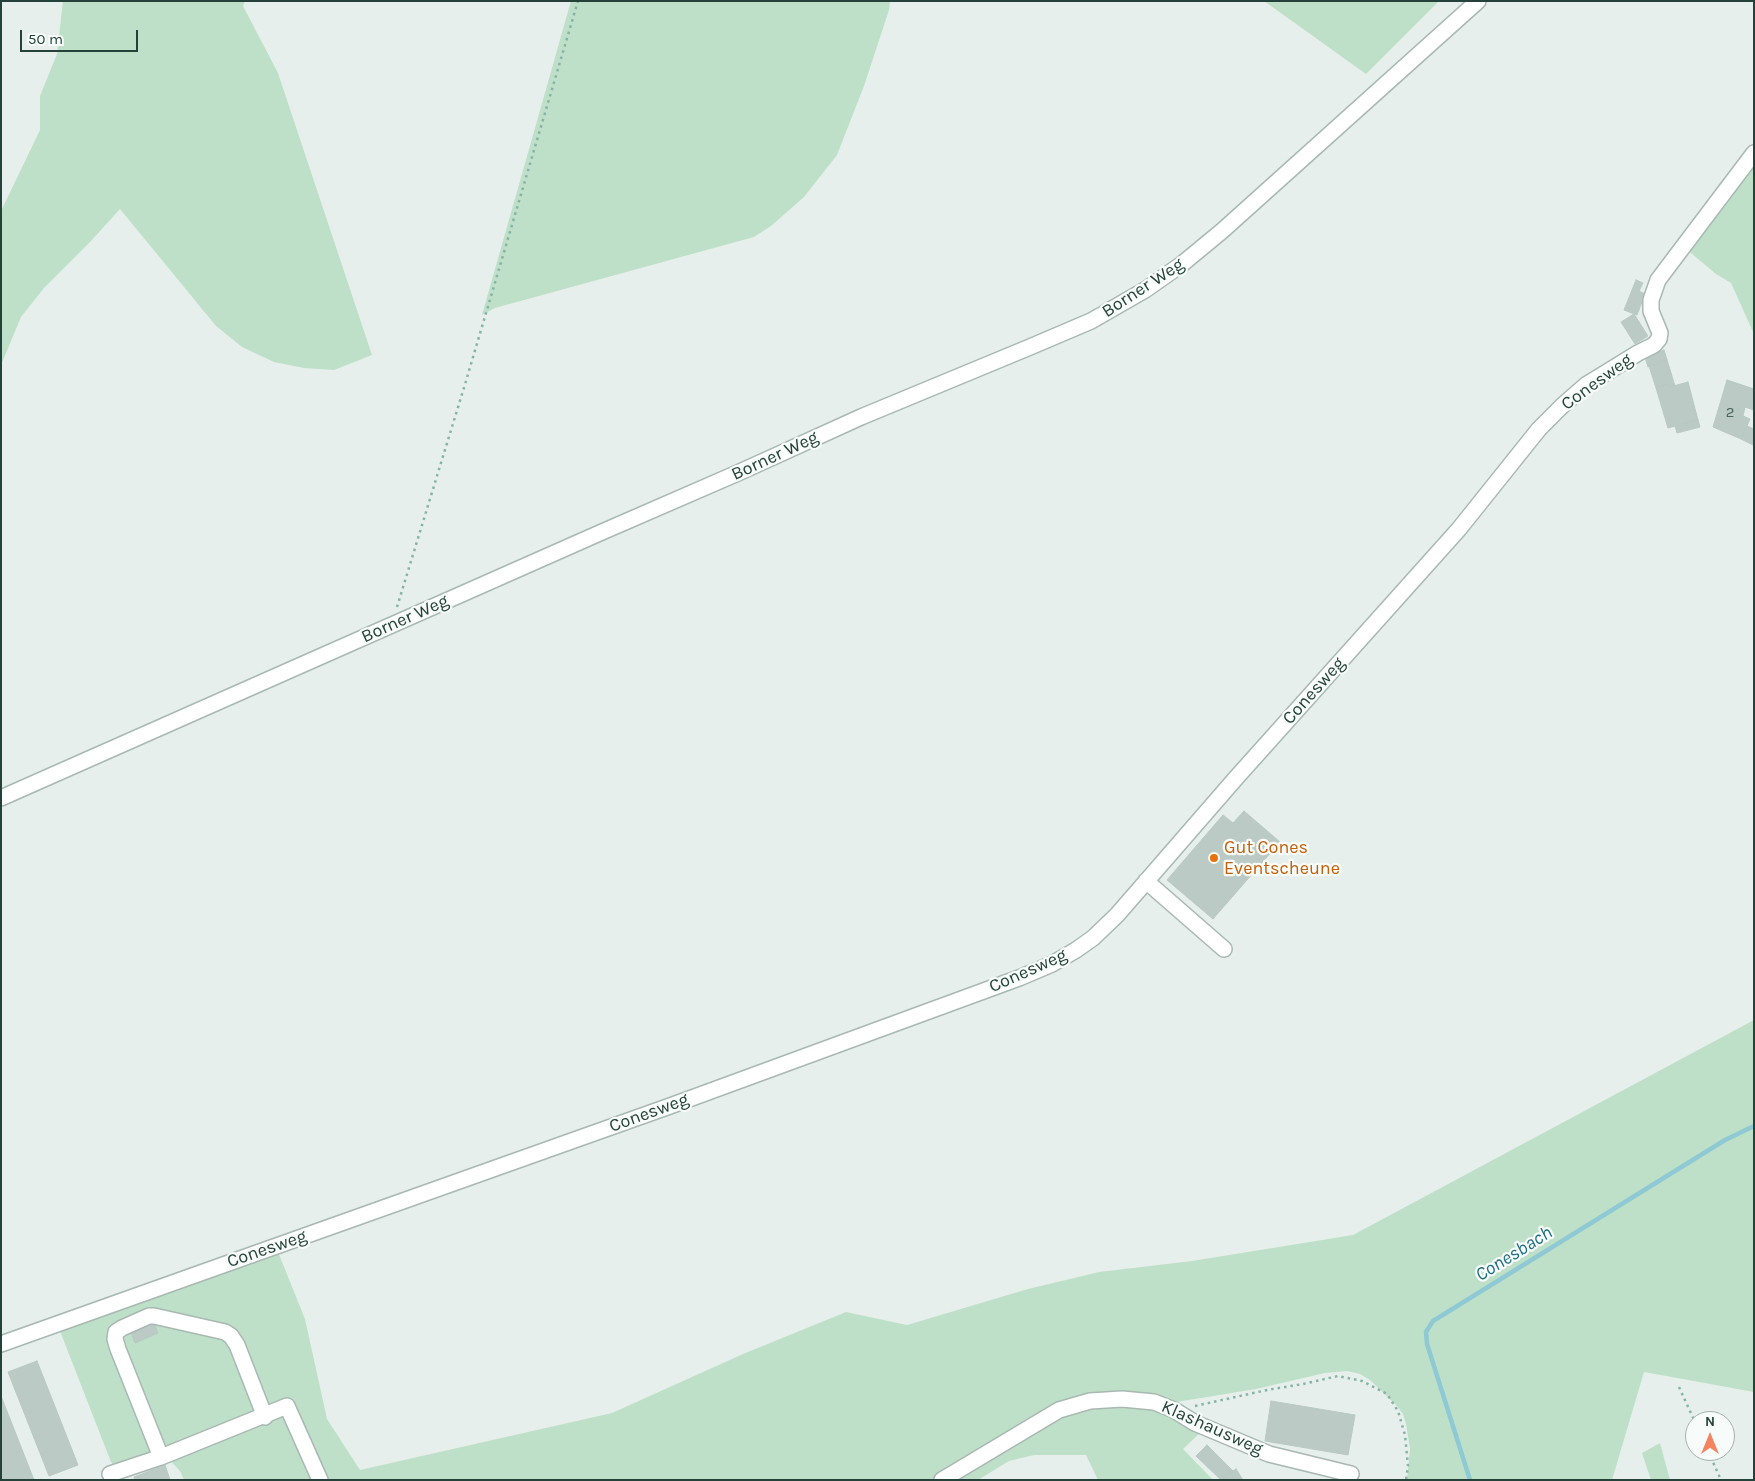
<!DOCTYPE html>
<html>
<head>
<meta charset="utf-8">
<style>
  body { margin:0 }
  #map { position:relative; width:1755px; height:1481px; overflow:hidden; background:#e6efeb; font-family:Karla,sans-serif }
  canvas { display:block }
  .frame { position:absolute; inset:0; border:2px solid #24423a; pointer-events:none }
  .north { position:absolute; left:1685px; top:1411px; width:50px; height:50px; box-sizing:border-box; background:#f7fbf9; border:1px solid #a3b1ad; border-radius:50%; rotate:0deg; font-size:14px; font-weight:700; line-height:20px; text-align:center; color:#24423a }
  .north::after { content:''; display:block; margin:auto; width:18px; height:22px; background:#f4845f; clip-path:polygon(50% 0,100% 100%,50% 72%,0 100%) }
  .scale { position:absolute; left:20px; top:30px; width:118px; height:22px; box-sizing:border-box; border:2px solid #24423a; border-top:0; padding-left:6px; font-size:15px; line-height:18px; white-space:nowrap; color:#24423a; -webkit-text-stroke:4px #f7fbf9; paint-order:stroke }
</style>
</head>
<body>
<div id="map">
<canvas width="1755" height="1481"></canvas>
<div class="frame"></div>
<div class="north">N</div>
<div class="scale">50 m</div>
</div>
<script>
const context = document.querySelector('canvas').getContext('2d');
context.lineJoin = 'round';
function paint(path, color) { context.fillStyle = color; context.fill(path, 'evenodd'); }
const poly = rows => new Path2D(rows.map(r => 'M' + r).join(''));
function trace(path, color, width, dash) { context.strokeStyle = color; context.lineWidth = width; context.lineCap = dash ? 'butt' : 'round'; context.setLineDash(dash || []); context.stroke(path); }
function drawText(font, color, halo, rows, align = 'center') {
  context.font = font + ' Karla,sans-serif'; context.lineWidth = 4.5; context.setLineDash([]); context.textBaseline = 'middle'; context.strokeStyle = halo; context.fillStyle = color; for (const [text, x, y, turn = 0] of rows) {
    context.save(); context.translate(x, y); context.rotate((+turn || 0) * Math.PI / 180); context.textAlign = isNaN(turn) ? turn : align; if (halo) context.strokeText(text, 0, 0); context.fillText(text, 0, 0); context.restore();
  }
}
paint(poly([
  [63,1,245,1,243,6,278,73,372,355,334,370,304,368,274,362,242,347,216,326,120,209,91,241,44,288,21,317,1,365,1,211,40,130,40,96,57,54],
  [571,1,890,1,889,10,864,86,837,155,804,197,771,226,754,237,495,308,482,315],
  [1264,1,1439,1,1366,74],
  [1754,162,1754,334,1731,283,1716,274,1679,243],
  [1754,1020,1754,1392,1644,1372,1612,1480,1407,1480,1410,1449,1406,1424,1403,1414,1397,1406,1370,1380,1360,1374,1347,1371,1325,1373,1256,1389,1164,1404,1090,1399,938,1480,184,1480,180,1471,168,1458,116,1468,111,1462,60,1331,278,1252,305,1319,327,1419,360,1470,612,1413,743,1354,846,1312,907,1325,1028,1289,1099,1272,1192,1261,1353,1235],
  [1154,1404,1201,1432,1183,1449,1213,1480,1098,1480,1086,1455,1034,1455,1009,1461,978,1480,946,1480,1077,1406],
  [1660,1443,1670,1480,1651,1480,1642,1453]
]), '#bfe0c8');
trace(poly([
  [1470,1480,1427,1344,1426,1332,1433,1321,1725,1140,1754,1126]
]), '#8ec9d4', 4.5);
const building = poly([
  [1636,280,1643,283,1639,291,1645,294,1637,315,1624,310,1636,280],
  [1634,314,1648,336,1635,344,1621,322,1634,314],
  [1664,350,1667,360,1648,367,1645,357,1664,350],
  [1667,360,1675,386,1670,387,1669,384,1656,388,1649,366,1667,360],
  [1727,380,1754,389,1754,410,1745,407,1743,416,1750,419,1741,439,1713,427,1727,380],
  [1688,382,1698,420,1668,428,1656,388,1669,384,1670,387,1688,382],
  [1698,420,1700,427,1677,433,1675,426,1698,420],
  [1747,426,1754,429,1753,445,1741,439,1747,426],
  [1244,811,1280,842,1213,919,1167,880,1223,815,1233,823,1244,811],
  [154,1323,158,1333,135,1343,131,1332,154,1323],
  [37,1361,78,1465,49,1476,8,1372,37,1361],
  [1,1396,34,1480,1,1480,1,1396],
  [1271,1401,1355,1415,1348,1455,1265,1441,1271,1401],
  [1207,1445,1233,1471,1220,1479,1196,1456,1207,1445],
  [165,1465,170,1480,135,1480,134,1477,165,1465],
  [1236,1469,1243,1480,1219,1480,1233,1471,1236,1469]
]);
paint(building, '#bbcac4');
trace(building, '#b8c9c2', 1);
const minor = poly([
  [1,798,602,532,740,472,861,417,1030,347,1091,321,1145,290,1182,264,1222,231,1478,1],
  [1146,881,1224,949],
  [1,1344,670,1106,1019,978,1052,964,1076,950,1093,938,1117,915,1236,778,1459,529,1539,429,1562,406,1586,385,1638,353,1654,345,1659,339,1660,333,1651,311,1651,300,1658,280,1754,153],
  [161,1457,287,1406,320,1480],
  [110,1474,161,1457,118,1349,115,1339,116,1332,122,1328,149,1316,154,1316,225,1332,231,1336,237,1345,265,1417],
  [942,1480,1059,1410,1090,1401,1122,1399,1154,1402,1174,1410,1195,1423,1269,1454,1351,1474]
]);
trace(minor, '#a8b8b2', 18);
trace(poly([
  [397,607,466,381,578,1],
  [1679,1387,1695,1422],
  [1195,1406,1267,1390,1303,1384,1338,1376,1362,1381,1387,1394,1398,1411,1405,1435,1408,1466,1406,1480],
  [1708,1451,1721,1480]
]), '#86b3a5', 2.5, [2.5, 4]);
trace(minor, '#fff', 15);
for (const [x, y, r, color] of [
  [1214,858,5,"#e8710a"]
]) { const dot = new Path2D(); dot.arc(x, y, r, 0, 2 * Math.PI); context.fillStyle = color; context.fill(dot); trace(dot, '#f7fbf9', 2); }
drawText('15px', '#4a645c', null, [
  ["2",1730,413]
]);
drawText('18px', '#24423a', '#f7fbf9', [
  ["Borner Weg",1143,288,-33],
  ["Conesweg",1597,382,-36],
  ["Borner Weg",775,456,-25],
  ["Borner Weg",405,619,-24],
  ["Conesweg",1314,691,-48],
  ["Conesweg",1028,971,-24],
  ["Conesweg",649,1113,-20],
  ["Conesweg",267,1249,-19],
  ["Klashausweg",1212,1428,24]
]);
drawText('18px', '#c56008', '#f7fbf9', [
  ["Gut Cones",1224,848],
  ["Eventscheune",1224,869]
], 'left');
drawText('italic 19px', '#1c6f80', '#f7fbf9', [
  ["Conesbach",1514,1254,-32]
]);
</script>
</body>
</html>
